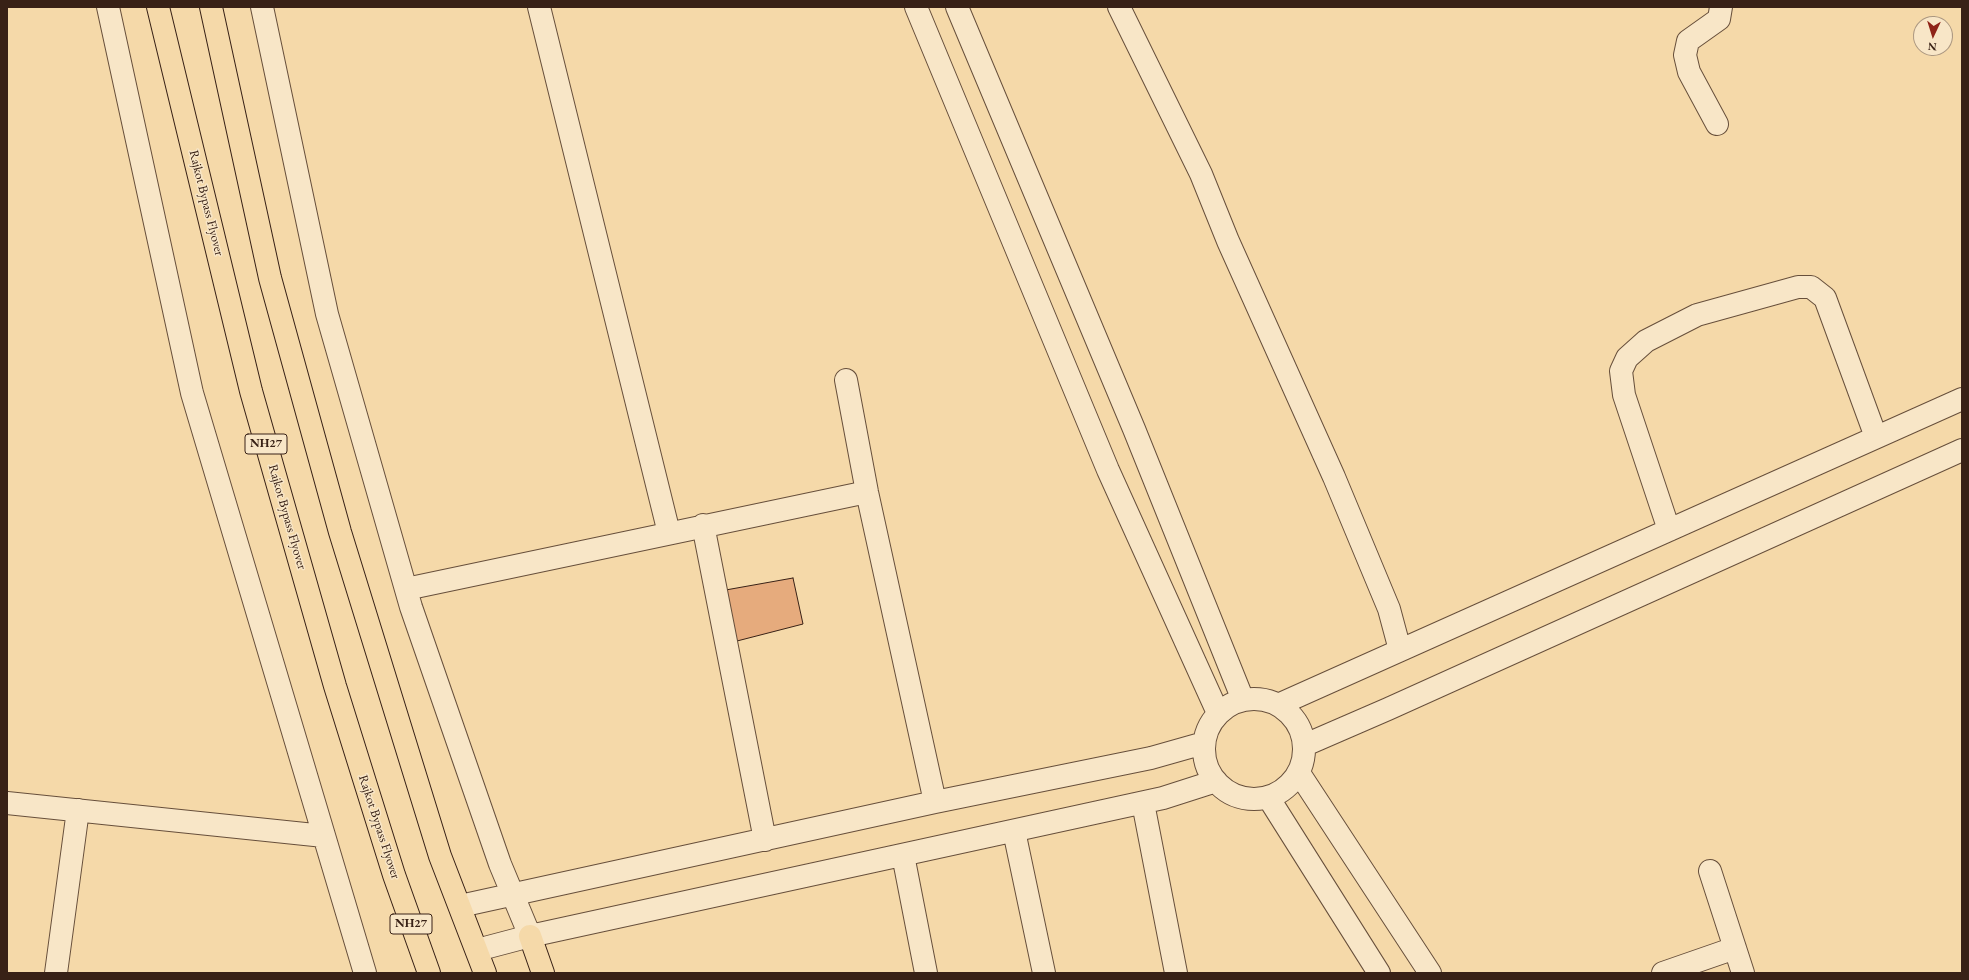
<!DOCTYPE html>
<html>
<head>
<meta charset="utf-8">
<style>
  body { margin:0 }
  #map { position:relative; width:1969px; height:980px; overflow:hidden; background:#f5d9a9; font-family:"EB Garamond",serif }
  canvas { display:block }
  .frame { position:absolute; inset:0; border:8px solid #382116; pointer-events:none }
  .north { position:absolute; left:1913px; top:16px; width:40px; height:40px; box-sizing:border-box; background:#f8e6c7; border:1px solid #ab9780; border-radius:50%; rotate:184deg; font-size:11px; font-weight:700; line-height:16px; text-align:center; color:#382116 }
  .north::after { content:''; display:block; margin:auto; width:14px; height:18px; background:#8f2418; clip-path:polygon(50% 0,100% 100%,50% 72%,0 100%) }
</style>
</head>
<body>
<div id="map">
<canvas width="1969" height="980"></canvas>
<div class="frame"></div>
<div class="north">N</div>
</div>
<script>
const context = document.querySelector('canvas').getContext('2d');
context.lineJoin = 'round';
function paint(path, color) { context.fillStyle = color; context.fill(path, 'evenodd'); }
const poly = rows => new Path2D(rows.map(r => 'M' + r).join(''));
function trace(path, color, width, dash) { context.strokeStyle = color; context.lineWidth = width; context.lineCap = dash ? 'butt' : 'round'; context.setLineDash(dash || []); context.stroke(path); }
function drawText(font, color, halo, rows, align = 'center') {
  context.font = font + ' "EB Garamond",serif'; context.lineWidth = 3; context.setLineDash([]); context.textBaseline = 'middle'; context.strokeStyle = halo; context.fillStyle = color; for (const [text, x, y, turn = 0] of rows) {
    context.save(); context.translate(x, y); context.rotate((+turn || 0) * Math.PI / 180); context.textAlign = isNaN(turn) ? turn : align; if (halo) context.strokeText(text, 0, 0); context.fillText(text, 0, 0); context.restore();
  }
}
const building = poly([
  [793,578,803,624,737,641,720,591,793,578]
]);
paint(building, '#e6ab7d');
trace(building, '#382116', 1);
const minor = poly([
  [108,7,192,393,365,973],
  [262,7,327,314,411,607,500,864,530,936],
  [539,7,669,533],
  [916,7,1108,470,1218,713],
  [957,7,1134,429,1243,700],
  [1119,7,1201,174,1228,241,1334,477,1389,609,1400,650],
  [1717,124,1689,72,1685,55,1688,41,1719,19,1721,7],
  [846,380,867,492,935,802],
  [703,525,765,840],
  [1669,530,1624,395,1621,371,1627,358,1646,341,1697,315,1798,287,1811,287,1825,298,1876,437],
  [406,589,867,492],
  '1204 749a50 50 0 1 1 100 0a50 50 0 1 1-100 0Z',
  [1278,705,1962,399],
  [1305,745,1388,709,1962,450],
  [1299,773,1430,973],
  [1268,797,1379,973],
  [7,803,324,836],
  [1143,803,1176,973],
  [1014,831,1044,973],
  [903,855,926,973],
  [1710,871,1743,973],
  [460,906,935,802,1151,758,1204,743],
  [477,950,530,936,1163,798,1216,781],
  [56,973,78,810],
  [1663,973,1735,948]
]);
const major = poly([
  [530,936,543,973]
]);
const highway = poly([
  [158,7,251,391,335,686,394,875,429,973],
  [211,7,270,278,340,532,440,856,485,973]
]);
trace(minor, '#674f3b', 24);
trace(major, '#382116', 24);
trace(highway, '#382116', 24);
trace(minor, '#f8e6c7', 22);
trace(major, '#f5d9a9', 22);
trace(highway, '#f5d9a9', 22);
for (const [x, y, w] of [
  [266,444,42],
  [411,924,42]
]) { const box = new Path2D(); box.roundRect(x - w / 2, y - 10, w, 20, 3); context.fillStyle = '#f8e6c7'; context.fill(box); trace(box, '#382116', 1); }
drawText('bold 12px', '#382116', null, [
  ["NH27",266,444],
  ["NH27",411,924]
]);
drawText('13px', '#382116', '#f8e6c7', [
  ["Rajkot Bypass Flyover",206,203,76],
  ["Rajkot Bypass Flyover",287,517,74],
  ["Rajkot Bypass Flyover",379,827,72]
]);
</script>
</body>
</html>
